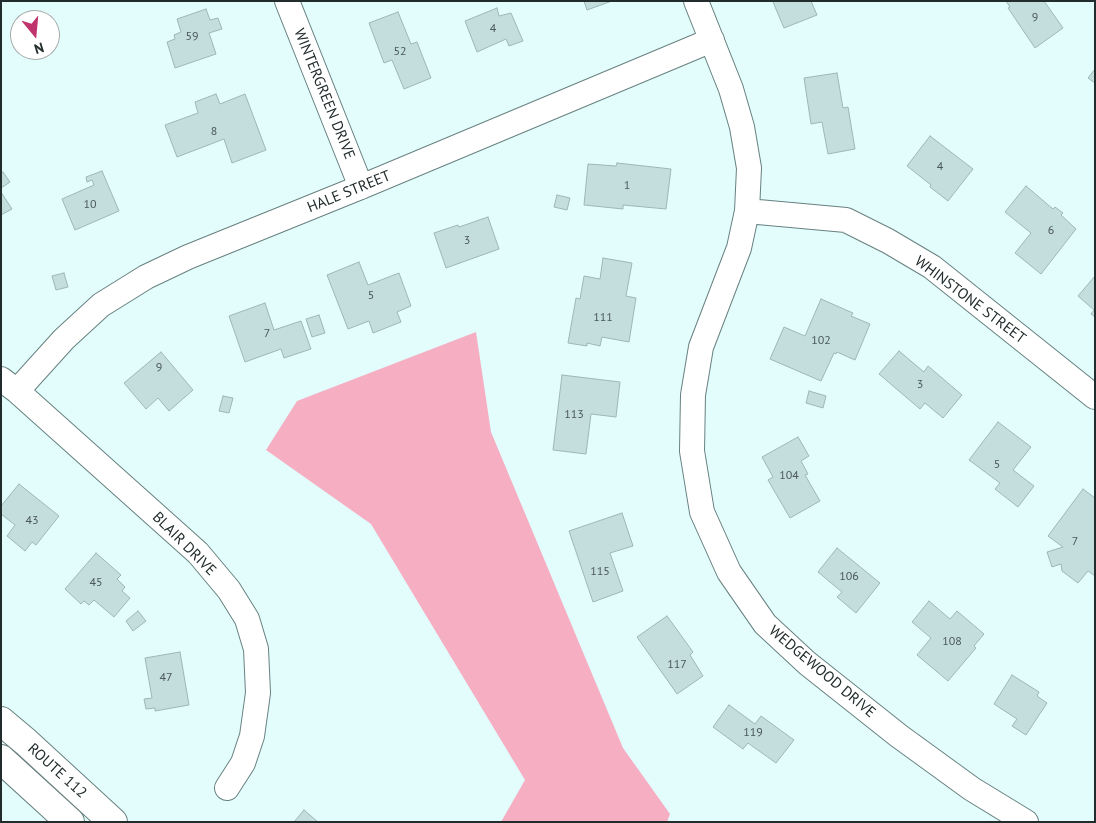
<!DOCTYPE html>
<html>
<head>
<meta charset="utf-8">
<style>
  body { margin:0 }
  #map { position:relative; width:1096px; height:823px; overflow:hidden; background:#e2fdfc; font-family:"PT Sans",sans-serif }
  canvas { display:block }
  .frame { position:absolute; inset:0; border:2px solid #222c2c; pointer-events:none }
  .north { position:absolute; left:10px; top:10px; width:50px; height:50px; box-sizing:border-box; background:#fff; border:1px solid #a7abab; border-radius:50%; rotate:163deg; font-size:14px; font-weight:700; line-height:20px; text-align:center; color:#222c2c }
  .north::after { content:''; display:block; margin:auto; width:18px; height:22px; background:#bf346c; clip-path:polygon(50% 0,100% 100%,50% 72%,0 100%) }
</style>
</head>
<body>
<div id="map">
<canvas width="1096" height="823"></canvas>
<div class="frame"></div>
<div class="north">N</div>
</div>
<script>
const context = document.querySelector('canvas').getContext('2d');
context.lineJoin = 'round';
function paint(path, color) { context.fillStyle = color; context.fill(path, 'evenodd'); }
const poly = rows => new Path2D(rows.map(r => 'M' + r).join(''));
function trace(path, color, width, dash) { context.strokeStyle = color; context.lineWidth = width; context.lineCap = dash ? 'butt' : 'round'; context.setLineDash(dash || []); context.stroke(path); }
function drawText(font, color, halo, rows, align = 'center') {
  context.font = font + ' "PT Sans",sans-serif'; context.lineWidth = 4; context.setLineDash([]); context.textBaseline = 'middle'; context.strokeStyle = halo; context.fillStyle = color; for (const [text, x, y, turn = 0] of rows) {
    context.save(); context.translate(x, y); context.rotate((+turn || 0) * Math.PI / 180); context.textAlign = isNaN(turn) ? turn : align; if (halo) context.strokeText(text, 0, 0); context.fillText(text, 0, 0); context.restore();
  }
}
paint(poly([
  [476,332,491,432,623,748,670,814,667,822,501,822,525,780,371,524,266,450,297,401]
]), '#f6aec2');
const building = poly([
  [584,1,612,1,587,10,584,1],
  [774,1,811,1,817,15,784,28,773,2,774,1],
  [1006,1,1044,1,1063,28,1035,48,1008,8,1010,7,1006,1],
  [497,8,499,16,511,13,523,41,509,46,506,39,477,52,465,21,497,8],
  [206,9,210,20,218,18,222,29,209,33,216,54,175,68,167,42,175,39,174,35,181,32,177,19,206,9],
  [398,12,411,44,417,42,431,78,404,89,392,60,384,63,369,23,398,12],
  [1095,69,1095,83,1088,78,1095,69],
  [837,73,843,108,848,107,855,149,828,154,822,122,811,124,804,78,837,73],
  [216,94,220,104,245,94,266,150,232,163,224,139,177,157,165,125,198,113,195,102,216,94],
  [930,136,973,169,948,201,930,187,931,185,907,166,930,136],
  [617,163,671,169,666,209,623,205,623,209,584,205,588,164,616,166,617,163],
  [102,171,119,211,75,230,62,199,94,185,92,180,87,182,86,177,102,171],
  [3,172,10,182,1,188,1,173,3,172],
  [1026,186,1053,209,1055,207,1063,213,1061,215,1076,229,1041,274,1015,253,1031,233,1005,212,1026,186],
  [1,192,12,209,1,215,1,192],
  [557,195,570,198,567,210,554,207,557,195],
  [488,217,499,249,446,268,434,233,458,225,459,227,488,217],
  [603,258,632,263,626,296,636,298,629,342,602,337,600,346,587,343,587,346,568,343,576,298,580,299,584,276,600,279,603,258],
  [359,262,368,285,399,273,411,306,397,312,401,322,373,333,369,321,348,329,327,275,359,262],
  [64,273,68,287,56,290,52,276,64,273],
  [1095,276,1095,317,1091,314,1094,310,1078,296,1095,276],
  [821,299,853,313,851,316,870,324,855,360,837,352,836,354,834,353,821,381,770,359,784,327,805,336,821,299],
  [265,303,274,330,301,321,311,349,284,358,281,349,245,362,229,316,265,303],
  [319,315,325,333,312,337,306,319,319,315],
  [899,351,924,372,928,366,962,395,943,418,925,403,920,409,879,374,899,351],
  [161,352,193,390,169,411,158,398,146,409,124,383,161,352],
  [562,375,620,382,616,417,591,414,586,454,553,450,562,375],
  [809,391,826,396,823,408,806,403,809,391],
  [223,396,233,398,229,413,219,411,223,396],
  [998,422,1031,447,1013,470,1034,486,1018,507,995,489,1000,483,969,460,998,422],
  [798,437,809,456,801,461,808,474,805,475,820,501,790,518,768,480,773,477,762,457,798,437],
  [19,484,59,516,36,545,32,542,25,551,7,536,15,525,1,514,1,506,19,484],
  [1083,489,1095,498,1095,576,1088,571,1078,583,1062,571,1061,564,1052,567,1047,552,1063,547,1048,536,1083,489],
  [622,513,633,546,610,553,623,591,593,602,569,531,622,513],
  [837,548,880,583,856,613,837,597,842,592,818,572,837,548],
  [96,553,121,575,117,579,125,587,122,591,130,598,114,617,94,600,89,605,84,601,81,604,65,589,96,553],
  [929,601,950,619,957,611,984,634,974,646,976,648,948,681,917,655,931,638,912,622,929,601],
  [138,611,146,621,133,631,126,621,138,611],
  [667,616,693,652,690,655,703,676,677,694,637,637,667,616],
  [180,652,189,705,155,711,155,708,146,709,144,699,152,698,145,658,180,652],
  [1012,675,1039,692,1037,696,1047,703,1026,735,1012,726,1017,719,994,704,1012,675],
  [729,705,755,724,761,716,794,740,776,763,748,743,743,749,713,727,729,705],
  [304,810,318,822,294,822,304,810]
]);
paint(building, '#c3dedd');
trace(building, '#9db7b6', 1);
const minor = poly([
  [287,1,361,187],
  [696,1,731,89,742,127,749,168,747,211,739,248,701,347,693,395,692,451,702,512,729,572,765,624,807,663,899,736,972,789,1026,822],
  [747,211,846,220,888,241,932,267,1095,397],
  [1,379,17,391,198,553,229,590,247,619,256,649,258,693,252,736,243,763,227,788],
  [17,391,64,339,101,305,146,277,188,257,361,187,712,40]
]);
const primary = poly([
  [1,721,26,742,113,822],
  [1,759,70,822]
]);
trace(minor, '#688180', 26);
trace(primary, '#688180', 30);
trace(minor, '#fff', 24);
trace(primary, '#fff', 28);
drawText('12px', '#4a5858', null, [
  ["9",1035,18],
  ["4",493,29],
  ["59",192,37],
  ["52",400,52],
  ["8",214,132],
  ["4",940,167],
  ["1",627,186],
  ["10",90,205],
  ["6",1051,231],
  ["3",467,241],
  ["5",371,296],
  ["111",603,318],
  ["7",267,334],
  ["102",821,341],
  ["9",159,368],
  ["3",920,385],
  ["113",574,415],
  ["5",997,465],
  ["104",789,476],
  ["43",32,521],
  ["7",1075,542],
  ["115",600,572],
  ["106",849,577],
  ["45",96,583],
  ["108",952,642],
  ["117",677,665],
  ["47",166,678],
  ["119",753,733]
]);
drawText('15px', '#222c2c', '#fff', [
  ["WINTERGREEN DRIVE",324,94,68],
  ["HALE STREET",349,192,-22],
  ["WHINSTONE STREET",970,300,37],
  ["BLAIR DRIVE",184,544,45],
  ["WEDGEWOOD DRIVE",822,672,40],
  ["ROUTE 112",57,771,42]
]);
</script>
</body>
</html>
